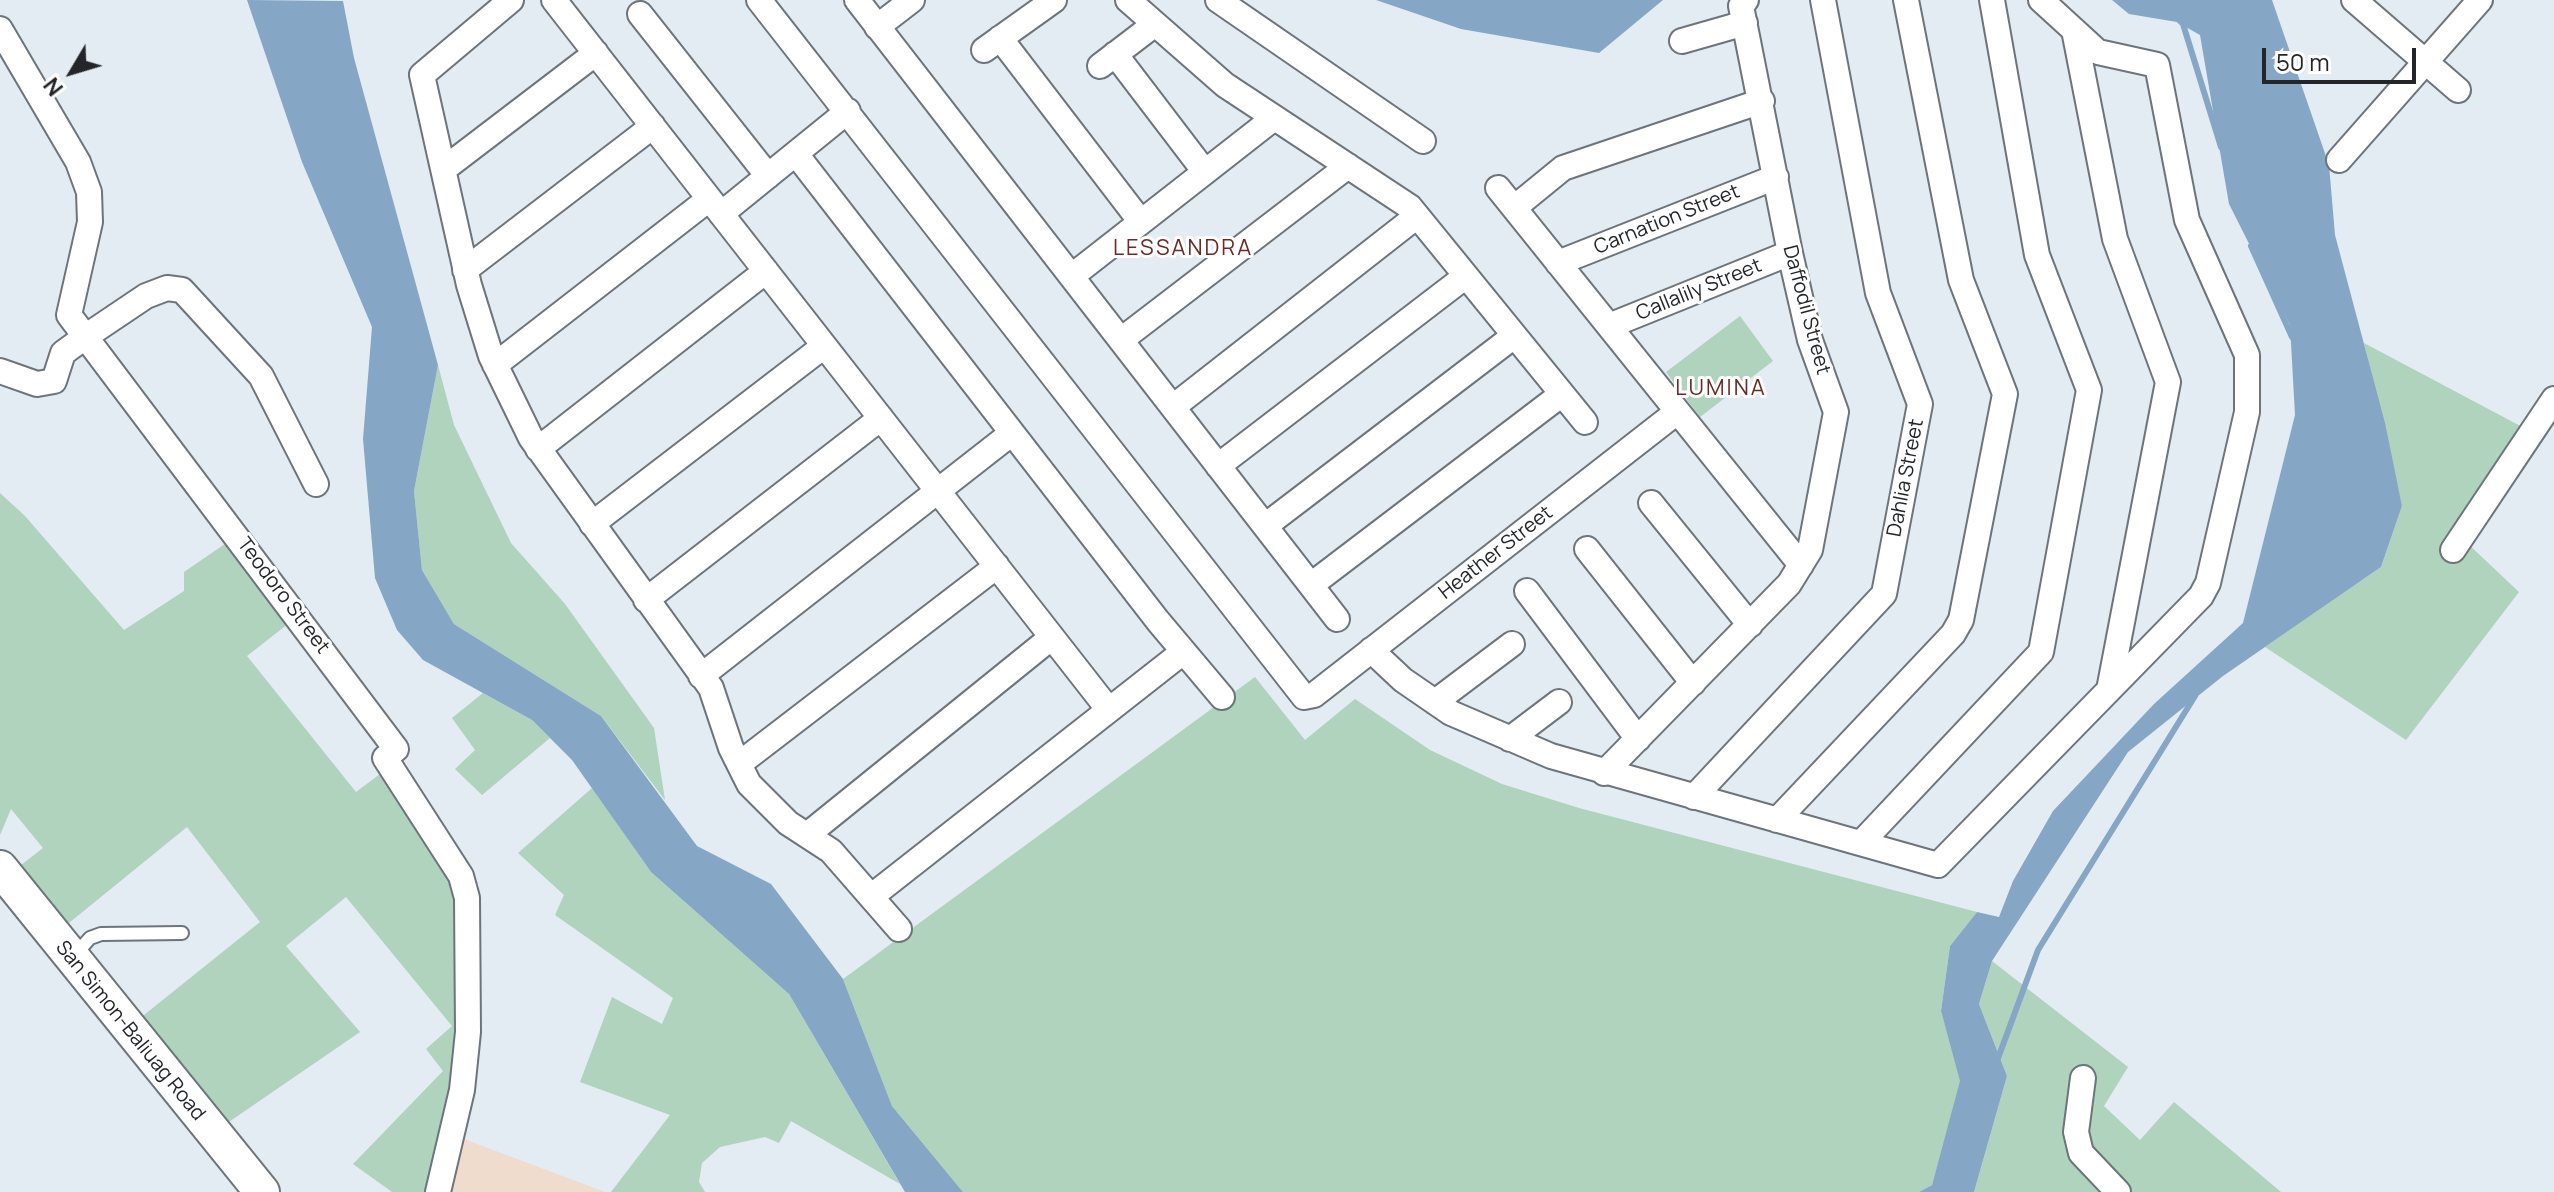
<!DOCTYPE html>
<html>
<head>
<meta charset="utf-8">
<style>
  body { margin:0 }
  #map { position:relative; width:2554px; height:1192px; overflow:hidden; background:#e3ebf3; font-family:Manrope,sans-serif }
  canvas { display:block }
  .north { position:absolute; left:32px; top:32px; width:80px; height:80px; -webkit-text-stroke:6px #fff; paint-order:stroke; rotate:232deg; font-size:22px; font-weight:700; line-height:32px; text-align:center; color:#232528 }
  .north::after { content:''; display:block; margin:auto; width:28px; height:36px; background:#232528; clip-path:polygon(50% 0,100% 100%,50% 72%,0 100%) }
  .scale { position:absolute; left:2262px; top:48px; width:154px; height:36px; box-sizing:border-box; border:4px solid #232528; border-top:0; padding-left:10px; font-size:24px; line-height:28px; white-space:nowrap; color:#232528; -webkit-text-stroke:6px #fff; paint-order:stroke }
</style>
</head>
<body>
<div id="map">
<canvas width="2554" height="1192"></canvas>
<div class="north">N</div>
<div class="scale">50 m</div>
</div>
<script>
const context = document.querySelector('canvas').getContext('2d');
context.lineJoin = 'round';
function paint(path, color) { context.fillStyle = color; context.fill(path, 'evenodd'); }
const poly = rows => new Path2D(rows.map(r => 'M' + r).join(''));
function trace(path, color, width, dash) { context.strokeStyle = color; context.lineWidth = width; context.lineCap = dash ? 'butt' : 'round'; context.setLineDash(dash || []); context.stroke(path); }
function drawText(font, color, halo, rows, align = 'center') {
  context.font = font + ' Manrope,sans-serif'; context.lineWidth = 6; context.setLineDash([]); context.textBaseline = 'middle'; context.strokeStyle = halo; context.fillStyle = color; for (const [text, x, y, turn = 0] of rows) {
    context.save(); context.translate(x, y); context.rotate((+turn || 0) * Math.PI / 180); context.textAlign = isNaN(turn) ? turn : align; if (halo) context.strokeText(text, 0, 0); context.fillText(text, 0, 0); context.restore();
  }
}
paint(poly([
  [456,1136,605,1192,441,1192]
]), '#f0dccd');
paint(poly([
  [1740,316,1773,361,1700,417,1666,372],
  [2364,343,2526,429,2466,542,2519,592,2406,740,2265,647,2381,567,2402,506],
  [438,365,454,425,511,543,565,604,654,728,665,800,601,716,454,624,422,570,414,491],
  [0,493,25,516,124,630,184,591,184,572,232,539,293,620,247,656,356,792,384,771,460,897,461,1050,432,1192,392,1192,353,1164,443,1071,426,1049,452,1026,346,897,286,946,360,1032,223,1126,139,1019,260,922,187,827,64,927,16,869,43,848,11,809,0,835],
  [1255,677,1305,740,1355,699,1430,750,1502,784,1579,808,1977,912,1950,946,1941,1011,1961,1081,1932,1185,1919,1192,963,1192,892,1106,843,979],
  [483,693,532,720,550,738,482,795,455,769,475,750,452,718],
  [592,788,651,872,789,994,900,1184,791,1121,779,1143,765,1137,720,1147,702,1163,699,1182,705,1192,611,1192,670,1115,580,1082,612,997,662,1024,673,998,555,915,564,895,518,853],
  [1992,961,2128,1067,2104,1106,2140,1140,2174,1102,2281,1192,2127,1192,2088,1149,2085,1130,2094,1070,2080,1067,2068,1131,2106,1192,1974,1192,2007,1076,1979,1004]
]), '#afd3bc');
paint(poly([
  [247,0,343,1,354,58,438,365,414,491,422,570,454,624,601,716,697,846,771,884,843,979,892,1106,963,1192,905,1192,789,994,651,872,572,760,532,720,423,660,397,630,375,578,363,439,372,327,302,162],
  [1376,0,1663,0,1599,53,1461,29],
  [2112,0,2272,0,2329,165,2335,235,2385,423,2402,506,2381,567,2223,676,2128,752,1992,961,1979,1004,2007,1076,1974,1192,1919,1192,1932,1185,1960,1081,1941,1011,1950,946,1977,912,1999,917,2013,881,2053,811,2154,704,2243,623,2295,415,2290,325,2229,204,2200,35,2177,22,2129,14]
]), '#85a7c5');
trace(poly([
  [2177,18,2183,24,2221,147],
  [2251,246,2292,337],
  [1997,1061,2038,950,2195,696]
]), '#85a7c5', 6);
const service = poly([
  [74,956,90,938,101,934,182,933]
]);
const minor = poly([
  [511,0,422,75,469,285,491,356,531,438,711,688,731,748,749,784,788,823,831,851,899,929],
  [554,0,1109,710],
  [759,0,1304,697,1314,695,1677,412],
  [857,0,1337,619],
  [1128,0,1225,85,1410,207,1585,422],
  [1218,0,1423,141],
  [2354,0,2458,90],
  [640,14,768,176],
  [877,27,912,0],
  [0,29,78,162,89,192,90,222,69,315,396,749,385,758,461,876,467,898,468,1032,462,1090,438,1192],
  [2074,30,2115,239,2168,382,2109,690],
  [1000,38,1141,222],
  [1682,41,1745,23],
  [984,50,1054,0],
  [1115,54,1205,172],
  [1100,66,1155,24],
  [796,154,1158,621,1222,697],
  [2339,160,2480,0],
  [444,169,596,53],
  [1498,188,1801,565],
  [1514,208,1563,168,1762,101],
  [721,214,848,111],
  [1558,263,1776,177],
  [465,270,653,126],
  [1072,276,1274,118],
  [1609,326,1790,253],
  [1121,340,1348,166],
  [495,365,709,199],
  [0,371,37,384,54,381,63,353,85,337,146,296,167,288,182,290,261,376,316,484],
  [1173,407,1417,216],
  [538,449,766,271],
  [1218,466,1466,276],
  [1651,503,1750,625],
  [592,524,824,346],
  [1265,526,1514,336],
  [1587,549,1693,683],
  [2453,550,2554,399],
  [1311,585,1562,394],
  [1527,591,1638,739],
  [646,600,881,418],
  [1371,650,1403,680,1451,713,1551,756,1938,865,2201,596,2208,583,2247,412,2247,355,2187,220,2157,65,2098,52,2041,0],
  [701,676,1012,433],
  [1435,702,1512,644],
  [1510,739,1559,702],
  [739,764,997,566],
  [1604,773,1789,584,1810,550,1836,412,1810,340,1790,253,1741,6,1746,0],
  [1694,797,1884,594,1920,404,1878,293,1823,0],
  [1777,820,1953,634,1961,620,2005,394,1961,280,1906,0],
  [807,835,1052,637],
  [1861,843,2041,652,2089,390,2037,255,1992,0],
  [872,896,1183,652],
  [2083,1078,2076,1132,2081,1153,2118,1192]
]);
const secondary = poly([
  [0,868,262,1192]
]);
trace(service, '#6d747b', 16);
trace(minor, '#6d747b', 28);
trace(secondary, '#6d747b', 38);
trace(service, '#fff', 12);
trace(minor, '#fff', 24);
trace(secondary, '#fff', 34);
drawText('20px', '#232528', '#fff', [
  ["Carnation Street",1667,220,-22],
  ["Callalily Street",1699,290,-22],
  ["Daffodil Street",1806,310,75],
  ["Dahlia Street",1906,478,-79],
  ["Heather Street",1496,553,-38],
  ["Teodoro Street",283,596,53],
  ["San Simon-Baliuag Road",130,1031,51]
]);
context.letterSpacing = '2px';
drawText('22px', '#6e2825', '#fff', [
  ["LESSANDRA",1183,249],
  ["LUMINA",1721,389]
]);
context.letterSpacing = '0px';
</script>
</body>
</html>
